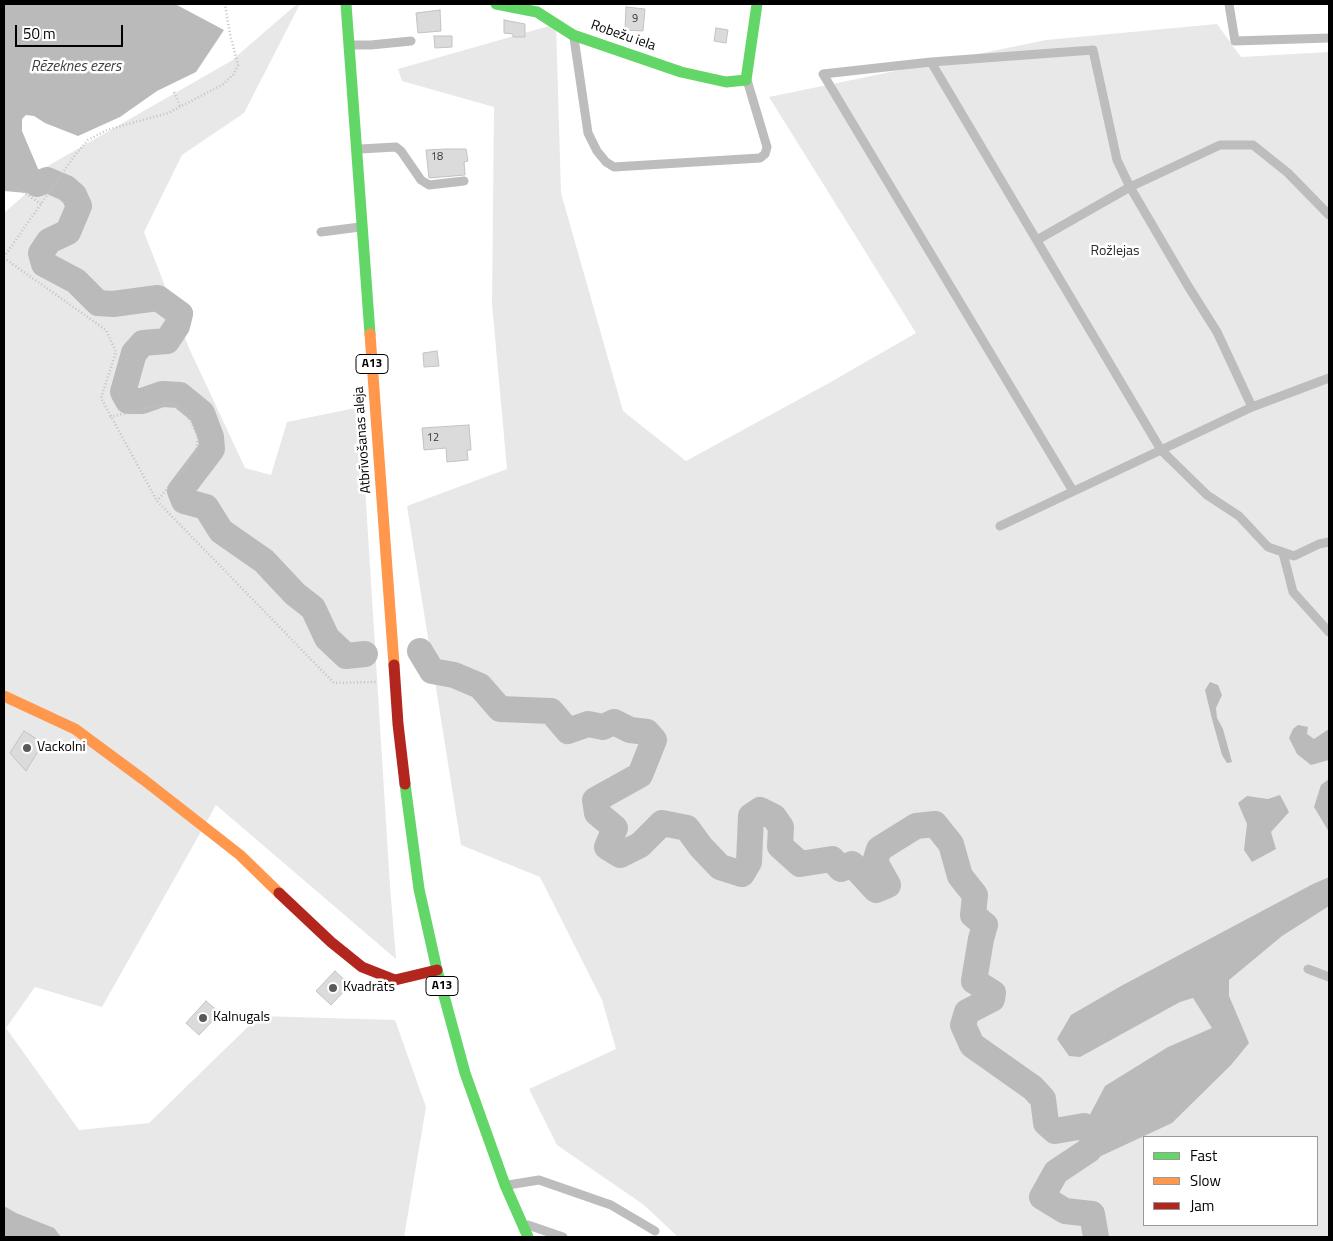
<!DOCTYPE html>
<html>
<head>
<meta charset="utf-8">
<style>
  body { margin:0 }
  #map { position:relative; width:1333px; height:1241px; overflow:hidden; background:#fff; font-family:"Titillium Web",sans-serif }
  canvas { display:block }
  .frame { position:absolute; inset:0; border:5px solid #000; pointer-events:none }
  .legend { position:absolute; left:1143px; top:1136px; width:175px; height:90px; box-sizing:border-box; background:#fff; border:1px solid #999; margin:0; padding:6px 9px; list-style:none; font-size:15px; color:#000 }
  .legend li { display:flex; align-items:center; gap:10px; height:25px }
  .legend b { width:25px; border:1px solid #999 }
  .scale { position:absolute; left:15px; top:25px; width:108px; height:22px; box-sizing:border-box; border:2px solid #000; border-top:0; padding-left:6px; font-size:15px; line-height:18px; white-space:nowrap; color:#000; -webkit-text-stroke:4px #fff; paint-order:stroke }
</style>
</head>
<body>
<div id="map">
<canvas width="1333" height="1241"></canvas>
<div class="frame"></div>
<ul class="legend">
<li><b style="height:6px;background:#63d668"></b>Fast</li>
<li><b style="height:6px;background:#ff974d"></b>Slow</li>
<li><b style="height:6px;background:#b3261e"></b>Jam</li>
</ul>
<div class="scale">50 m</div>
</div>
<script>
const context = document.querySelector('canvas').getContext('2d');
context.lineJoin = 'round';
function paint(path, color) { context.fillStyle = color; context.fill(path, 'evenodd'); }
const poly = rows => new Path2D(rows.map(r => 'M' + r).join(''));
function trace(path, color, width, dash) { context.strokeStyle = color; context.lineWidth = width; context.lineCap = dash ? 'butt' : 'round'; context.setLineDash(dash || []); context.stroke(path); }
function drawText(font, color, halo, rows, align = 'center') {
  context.font = font + ' "Titillium Web",sans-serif'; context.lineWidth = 5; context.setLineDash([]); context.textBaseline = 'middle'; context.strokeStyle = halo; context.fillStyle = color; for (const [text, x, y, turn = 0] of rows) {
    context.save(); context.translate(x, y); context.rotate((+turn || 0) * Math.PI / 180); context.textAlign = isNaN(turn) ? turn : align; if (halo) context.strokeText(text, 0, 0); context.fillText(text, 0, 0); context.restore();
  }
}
paint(poly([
  [297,4,300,4,244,113,182,155,144,232,189,348,245,468,271,475,287,422,360,407,390,886,396,959,216,805,102,1007,35,987,6,1028,79,1130,149,1123,259,1016,395,1020,426,1107,404,1237,4,1237,4,213,37,184,39,171,231,61],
  [556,24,561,193,623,411,686,461,829,383,916,333,769,97,1046,40,1217,24,1241,57,1329,52,1329,1237,678,1237,644,1205,557,1145,529,1089,616,1049,602,1000,540,877,461,845,407,506,507,469,492,304,494,107,402,81,398,69],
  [1144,1137,1317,1137,1317,1225,1144,1225]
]), '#e8e8e8');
paint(poly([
  [4,4,175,4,224,30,196,72,157,91,120,117,78,136,45,123,34,116,26,115,22,119,22,131,39,171,37,184,27,193,4,191],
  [1210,682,1218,685,1222,695,1216,708,1217,718,1223,729,1232,762,1227,763,1222,755,1212,719,1205,690],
  [1298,725,1308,727,1307,734,1314,739,1329,729,1329,760,1311,765,1297,754,1289,738,1293,729],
  [1329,779,1329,832,1314,807,1321,785],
  [1280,795,1289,812,1271,832,1276,849,1252,862,1244,850,1247,824,1238,803,1247,796,1268,799],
  [1329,877,1329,906,1282,936,1229,980,1229,996,1249,1043,1231,1065,1172,1123,1101,1156,1089,1150,1095,1139,1084,1126,1105,1086,1168,1047,1212,1028,1193,998,1180,1002,1080,1057,1069,1056,1057,1039,1071,1015,1121,986,1311,885],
  [4,1206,16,1213,54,1228,61,1237,4,1237]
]), '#bababa');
trace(poly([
  [37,184,47,180,66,188,74,195,79,206,68,232,49,241,41,253,44,264,76,281,98,303,113,304,158,298,180,314,177,326,167,341,143,343,134,353,123,392,128,401,142,401,162,394,180,395,202,413,211,437,212,449,180,491,184,501,206,507,221,531,264,561,295,594,313,608,327,638,346,656,365,654],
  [420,651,432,671,454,675,480,686,500,709,551,711,568,731,588,724,603,727,614,722,630,730,647,732,654,740,640,775,595,800,597,813,615,828,607,847,620,855,640,845,662,823,687,828,701,847,720,867,742,874,749,862,751,816,760,810,774,817,781,827,780,846,800,864,832,859,841,869,852,864,876,890,888,885,875,862,879,849,916,826,935,824,951,844,960,876,975,895,973,915,985,925,981,939,974,981,993,993,992,999,967,1012,963,1025,972,1045,1033,1088,1043,1099,1046,1123,1055,1131,1084,1126,1095,1139,1089,1150,1056,1172,1042,1197,1065,1211,1092,1214,1096,1237]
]), '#bababa', 26);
const building = poly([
  [626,7,645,9,643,31,625,30,626,7],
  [440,10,441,31,418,33,416,13,440,10],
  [504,20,525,24,525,37,513,37,513,34,504,33,504,20],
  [716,28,728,30,726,43,714,41,716,28],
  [434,36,452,36,452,47,435,48,434,36],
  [446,149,466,149,468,161,464,162,465,175,429,178,426,150,446,149],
  [437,351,439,366,424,367,423,353,437,351],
  [469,425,471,450,467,450,468,460,447,462,446,448,424,450,422,428,469,425],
  [24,731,43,743,26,771,10,753,24,731],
  [335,971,350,985,331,1005,316,991,335,971],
  [206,1001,220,1013,199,1035,186,1023,206,1001]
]);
paint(building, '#dbdbdb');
trace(building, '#c3c3c3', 1);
trace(poly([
  [174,92,180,106],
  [17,188,41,204],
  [4,257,75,155,88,140,107,130,168,113,222,85,233,75,238,65,230,34,225,4],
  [4,258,106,330,116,352,101,398,157,501,334,683,376,682],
  [110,417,159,405,173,403,186,413,198,436,196,453,157,501]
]), '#c2c2c2', 2.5, [1, 2.5]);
trace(poly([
  [1229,4,1235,41,1329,38],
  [574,38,588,133,597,151,606,162,614,167,760,158,765,154,767,147,747,80],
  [352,45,371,45,411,41],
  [931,62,1161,450,1207,495,1239,516,1268,547,1294,556,1319,544,1329,542],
  [360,149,396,147,401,151,421,180,429,185,464,181],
  [321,232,360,227],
  [1037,240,1130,187,1220,145,1253,145,1288,173,1329,215],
  [1073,491,823,74,931,62,1093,50,1117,160,1130,187,1188,286,1217,332,1252,407],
  [1000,526,1252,407,1329,378],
  [1283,553,1293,592,1329,632],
  [1308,969,1329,977],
  [508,1185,539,1180,611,1205,655,1231],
  [528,1225,563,1237]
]), '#bdbdbd', 9);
trace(poly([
  [346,4,370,334],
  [496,4,537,12,573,35,681,72,726,82,746,80,757,4],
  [405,784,419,889,437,970,465,1073,505,1185,528,1237]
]), '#63d668', 11);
trace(poly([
  [370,334,394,665],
  [4,696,75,729,144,780,240,855,279,893]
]), '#ff974d', 11);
trace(poly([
  [394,665,398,724,405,784],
  [279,893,331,942,362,967,395,980,437,970]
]), '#b3261e', 11);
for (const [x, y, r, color] of [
  [27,748,5,"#595959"],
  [333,988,5,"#595959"],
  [203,1018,5,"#595959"]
]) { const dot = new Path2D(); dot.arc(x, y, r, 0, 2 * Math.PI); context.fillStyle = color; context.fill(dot); trace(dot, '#fff', 2); }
drawText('11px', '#373737', null, [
  ["9",635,19],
  ["18",437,157],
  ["12",433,438]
]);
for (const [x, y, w] of [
  [372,364,32],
  [442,986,32]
]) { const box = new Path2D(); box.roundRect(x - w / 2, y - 9.5, w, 19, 4); context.fillStyle = '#fff'; context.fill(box); trace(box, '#000', 1); }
drawText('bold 12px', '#000', null, [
  ["A13",372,364],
  ["A13",442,986]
]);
drawText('14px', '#000', '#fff', [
  ["Robežu iela",623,36,19],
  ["Atbrīvošanas aleja",363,440,-94]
]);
drawText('14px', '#2c2c2c', '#fff', [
  ["Rožlejas",1115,252]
]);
drawText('14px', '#000', '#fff', [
  ["Vackolni",37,748],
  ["Kvadrāts",343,988],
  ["Kalnugals",213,1018]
], 'left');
drawText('italic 15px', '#3d3d3d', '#fff', [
  ["Rēzeknes ezers",76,67]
]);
</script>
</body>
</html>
